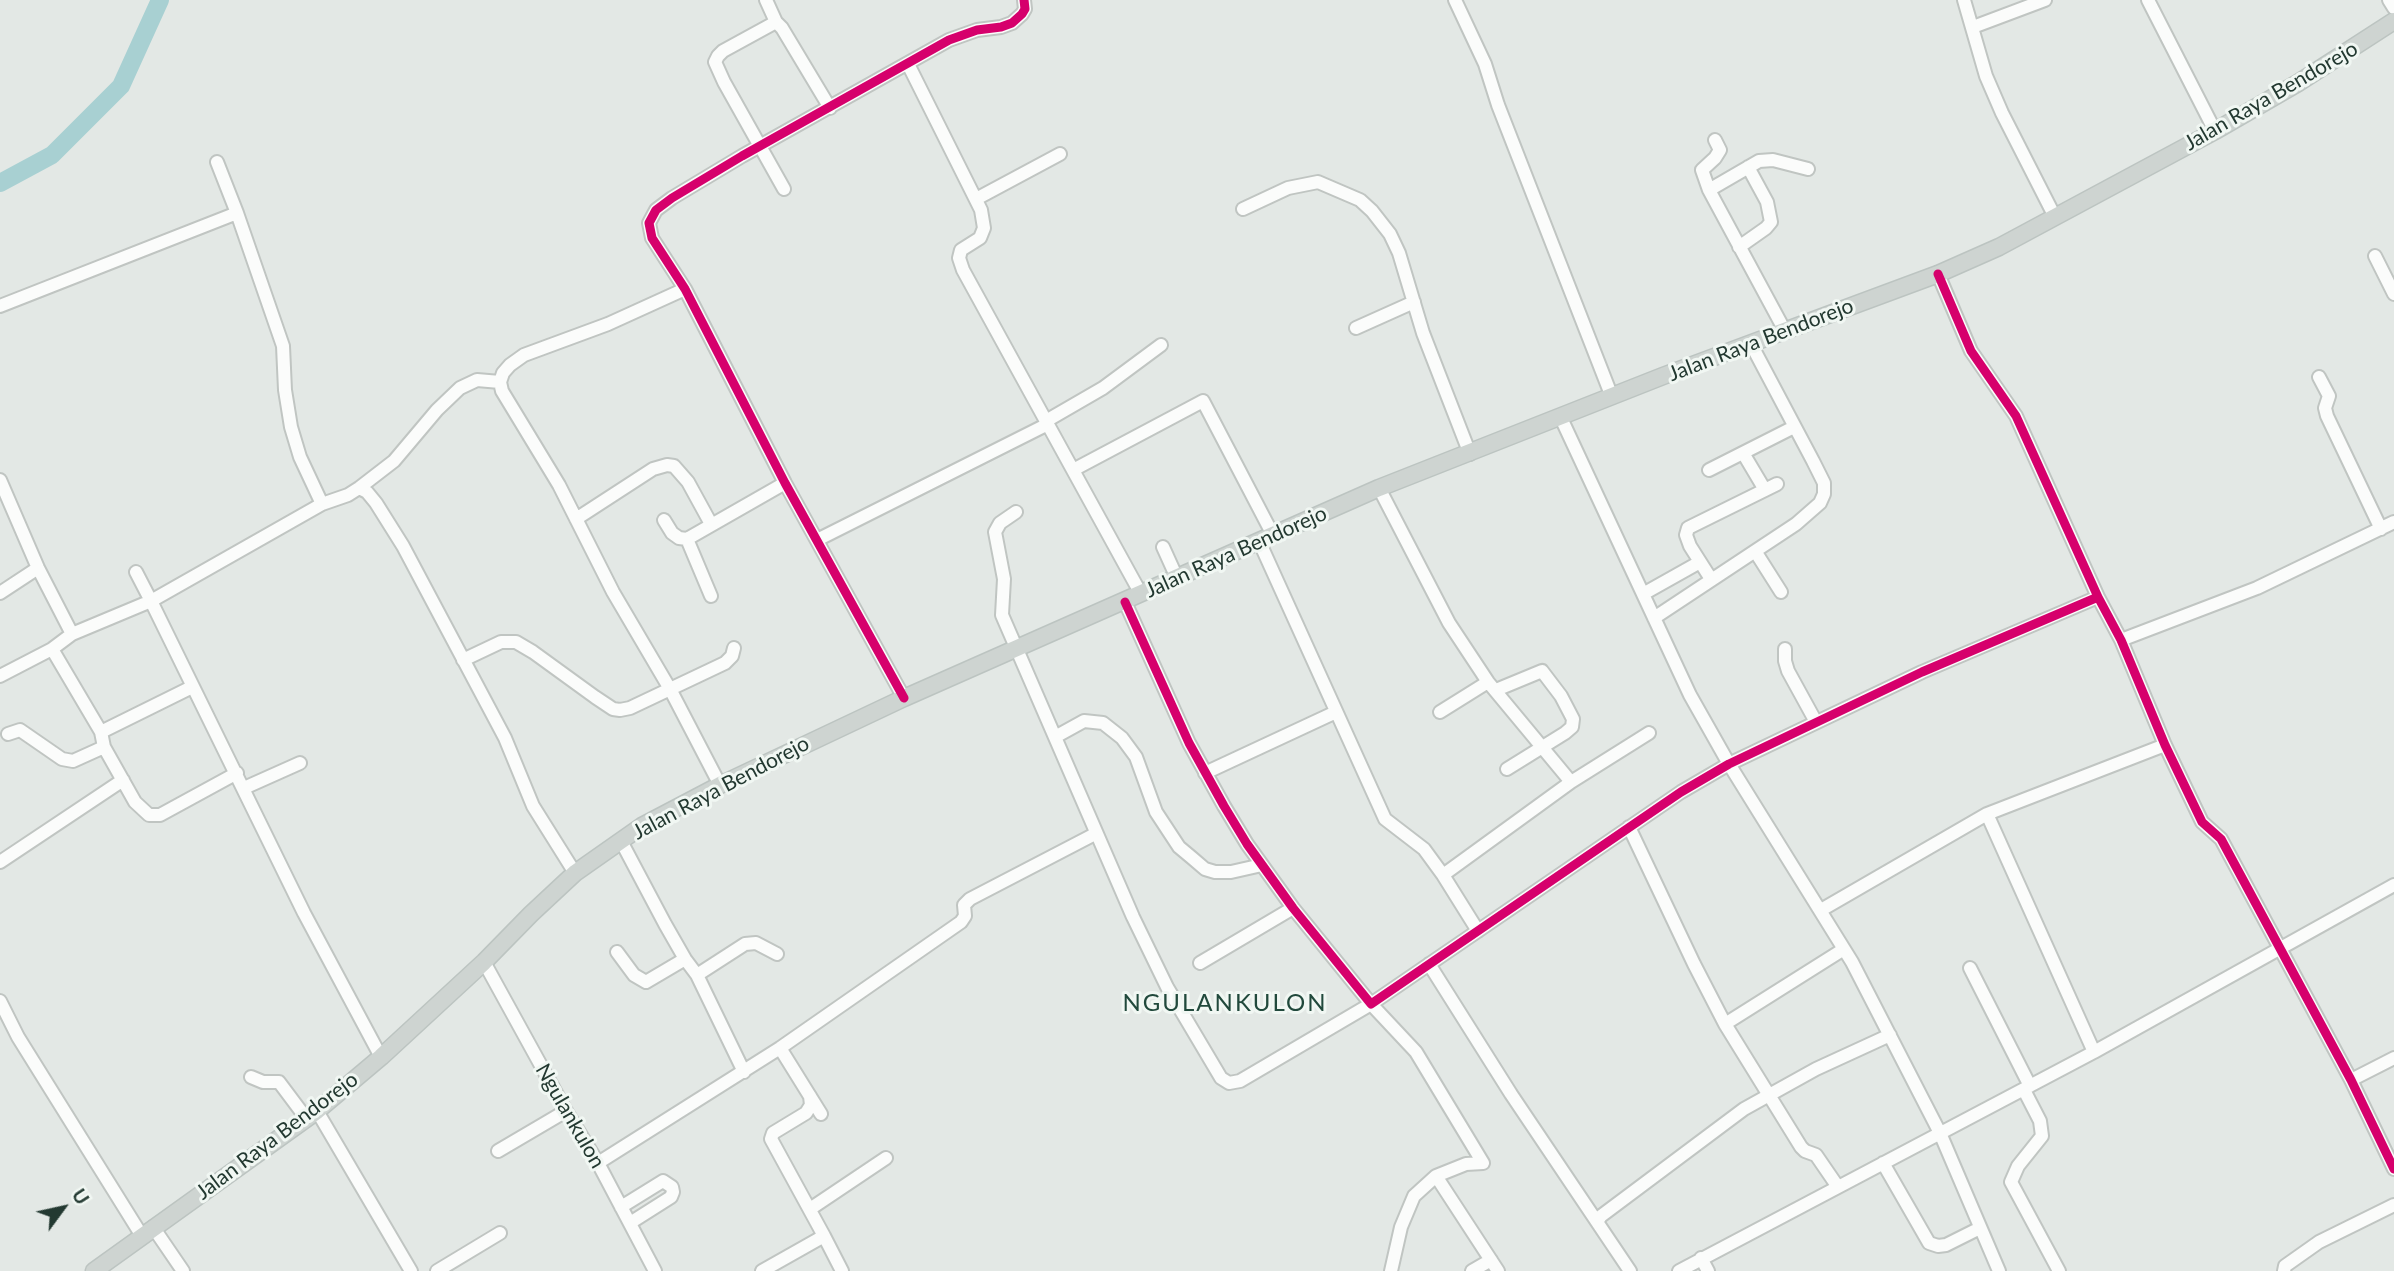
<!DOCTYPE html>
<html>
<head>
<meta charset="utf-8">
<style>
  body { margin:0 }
  #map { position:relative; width:2394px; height:1271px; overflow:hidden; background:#e3e8e5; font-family:Lato,sans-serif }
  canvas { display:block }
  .north { position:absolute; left:28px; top:1173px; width:70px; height:70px; -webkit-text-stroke:5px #f1f7f3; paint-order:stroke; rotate:57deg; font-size:19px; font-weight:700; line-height:28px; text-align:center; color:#233931 }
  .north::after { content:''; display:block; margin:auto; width:24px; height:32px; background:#233931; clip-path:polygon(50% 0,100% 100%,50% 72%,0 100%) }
</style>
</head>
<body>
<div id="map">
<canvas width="2394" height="1271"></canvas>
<div class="north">U</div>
</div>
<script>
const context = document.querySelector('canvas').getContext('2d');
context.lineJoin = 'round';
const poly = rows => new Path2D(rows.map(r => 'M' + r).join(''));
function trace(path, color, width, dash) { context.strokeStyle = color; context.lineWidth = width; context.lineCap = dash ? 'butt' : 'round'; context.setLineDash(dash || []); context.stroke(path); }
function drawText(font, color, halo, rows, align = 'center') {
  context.font = font + ' Lato,sans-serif'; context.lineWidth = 6; context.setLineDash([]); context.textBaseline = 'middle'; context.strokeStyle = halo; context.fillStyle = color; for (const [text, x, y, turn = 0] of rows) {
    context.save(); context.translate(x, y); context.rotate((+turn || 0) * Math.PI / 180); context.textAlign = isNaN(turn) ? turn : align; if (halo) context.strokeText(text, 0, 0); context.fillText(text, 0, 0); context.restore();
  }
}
trace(poly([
  [0,183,52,155,121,86,160,0]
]), '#a8d0d2', 18);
const minor = poly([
  [766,0,776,22,782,28,830,108],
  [1455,0,1485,64,1498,105,1612,397],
  [1964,0,1986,76,2002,113,2055,217],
  [2148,0,2215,131],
  [2389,0,2394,8],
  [776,22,723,51,718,56,715,62,724,82,784,189],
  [1973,27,2045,0],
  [908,64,981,210,984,228,980,238,961,250,959,258,963,270,1141,594],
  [1715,140,1720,150,1715,158,1702,170,1709,190,1785,331],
  [217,162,237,213],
  [1709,190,1759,161,1773,160,1808,169],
  [976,199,1060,154],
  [1243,209,1288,188,1318,182,1360,200,1372,211,1390,234,1399,253,1423,333,1470,454],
  [1739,247,1766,228,1771,222,1767,202,1748,167],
  [2375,256,2394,294],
  [1938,274,1971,351,2016,416,2098,597,2121,640,2165,745,2202,822,2221,839,2351,1080,2394,1169],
  [685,289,608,324,524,355,510,365,503,373,500,382,502,391,559,485,613,592,670,689,720,785],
  [0,306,237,213,283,346,285,390,291,427,300,457,322,504],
  [1356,328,1414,302],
  [2319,377,2329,396,2325,408,2327,416,2381,529],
  [1561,418,1690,695,1729,764,1852,962,1940,1133,1999,1271],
  [1046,421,1103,388,1161,345],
  [1743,453,1765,490],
  [1073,470,1203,401,1273,535],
  [1709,470,1794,427],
  [0,480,38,568,72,634],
  [359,488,367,492,376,503,403,546,505,738,533,806,575,873],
  [1379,488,1449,623,1488,682,1571,782,1649,733],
  [1016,512,1000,523,995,532,1004,579,1002,615,1133,917,1167,987,1221,1078,1229,1083,1240,1081,1371,1004,1416,1052,1483,1163,1466,1164,1436,1176,1414,1196,1401,1227,1391,1271],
  [576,519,653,469,667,465,674,466,688,482,711,524],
  [664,520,672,533,679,538,687,539,785,483],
  [687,539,711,596],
  [817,540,1048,424],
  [1259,541,1385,819,1424,849,1443,875,1478,931],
  [1163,547,1177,578],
  [1755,551,1781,592],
  [1711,579,1690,546,1686,535,1688,528,1777,484],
  [0,593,38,568],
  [1643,594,1700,562],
  [1125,602,1189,743,1224,806,1247,844,1293,908,1371,1004,1681,792,1729,764,1922,672,2098,597],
  [1654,618,1796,524,1820,503,1824,494,1824,483,1813,461,1751,344],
  [2121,640,2257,588,2394,522],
  [52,649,101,732,104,747,135,802,149,815,160,815,237,773],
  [1785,649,1785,661,1788,671,1816,722],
  [463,660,501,642,516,642,533,652,595,697,613,709,620,710,630,708,725,663,732,656,734,648],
  [0,676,52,649,72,634,151,601,136,572],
  [1496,690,1542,671,1561,696,1573,719,1572,727,1565,733,1507,769],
  [904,698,785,483,685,289,652,238,649,223,656,210,672,198,742,156,949,40,977,30,1001,27,1012,23,1022,14,1025,9,1024,0],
  [1440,712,1488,682],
  [101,732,192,687],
  [8,734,20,730,62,759,73,761,104,747],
  [1055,737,1084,721,1103,723,1122,738,1136,757,1156,812,1179,847,1191,857,1205,869,1215,872,1231,872,1262,865],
  [1205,773,1336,712],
  [244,788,300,763],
  [1987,814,2094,1052],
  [1629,827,1694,964,1725,1024,1801,1147,1805,1151,1816,1155,1838,1187],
  [621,841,665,924,685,959,697,975,744,1072],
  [0,862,123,780],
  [1443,875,1571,782],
  [1821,910,1987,814,2165,745],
  [617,952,634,975,646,982,685,959],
  [484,962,566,1111,598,1163,655,1271],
  [1200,963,1293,908],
  [1429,964,1511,1094,1630,1271],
  [1970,968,2030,1086],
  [697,975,745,944,756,943,777,954],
  [0,1001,18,1037,142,1236],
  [1725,1024,1844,949],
  [780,1048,821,1114],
  [381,1057,304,913,151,601,322,504,348,495,359,488,394,461,437,410,460,388,477,380,500,382],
  [251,1077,263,1082,279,1082,306,1118],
  [2351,1080,2394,1058],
  [2024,1090,2040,1121,2042,1136,2018,1166,2011,1182,2059,1271],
  [317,1111,411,1271],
  [498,1151,566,1111],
  [598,1163,780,1048,961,922,965,916,964,905,970,899,1095,834],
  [1883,1163,1929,1243,1938,1246,1946,1245,1980,1228],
  [1436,1176,1498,1271],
  [621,1207,663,1181,672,1187,673,1192,671,1197,630,1223],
  [810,1209,886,1158],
  [1597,1222,1601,1216,1744,1109,1816,1069,1890,1035],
  [153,1227,183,1271],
  [824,1236,842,1271],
  [1701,1258,1708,1271],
  [437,1271,500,1233],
  [762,1271,824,1236,771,1139,773,1133,806,1113,811,1105,810,1096],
  [1472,1271,1491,1260],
  [1679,1271,2094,1052,2394,885],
  [2284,1271,2285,1266,2319,1242,2394,1205]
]);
const major = poly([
  [94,1271,317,1111,381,1057,484,962,531,914,575,873,642,826,720,785,904,698,1379,488,1663,376,1938,274,1999,247,2215,131,2298,83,2394,21]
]);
trace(minor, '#c0c5c2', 16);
trace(major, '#bcc4c1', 19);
trace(minor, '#fbfcfb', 12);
trace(major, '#ced4d1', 16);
trace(poly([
  [1938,274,1971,351,2016,416,2098,597,2121,640,2165,745,2202,822,2221,839,2351,1080,2394,1169],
  [1125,602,1189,743,1224,806,1247,844,1293,908,1371,1004,1681,792,1729,764,1922,672,2098,597],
  [904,698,785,483,685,289,652,238,649,223,656,210,672,198,742,156,949,40,977,30,1001,27,1012,23,1022,14,1025,9,1024,0]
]), '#d6006c', 9);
drawText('21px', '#233931', '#f1f7f3', [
  ["Jalan Raya Bendorejo",2271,96,-30],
  ["Jalan Raya Bendorejo",1761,340,-21],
  ["Jalan Raya Bendorejo",1236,552,-24],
  ["Jalan Raya Bendorejo",721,788,-28],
  ["Ngulankulon",570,1116,60],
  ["Jalan Raya Bendorejo",277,1136,-37]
]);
context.letterSpacing = '2px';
drawText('24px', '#21493c', '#f1f7f3', [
  ["NGULANKULON",1225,1003]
]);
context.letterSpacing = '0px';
</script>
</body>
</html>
